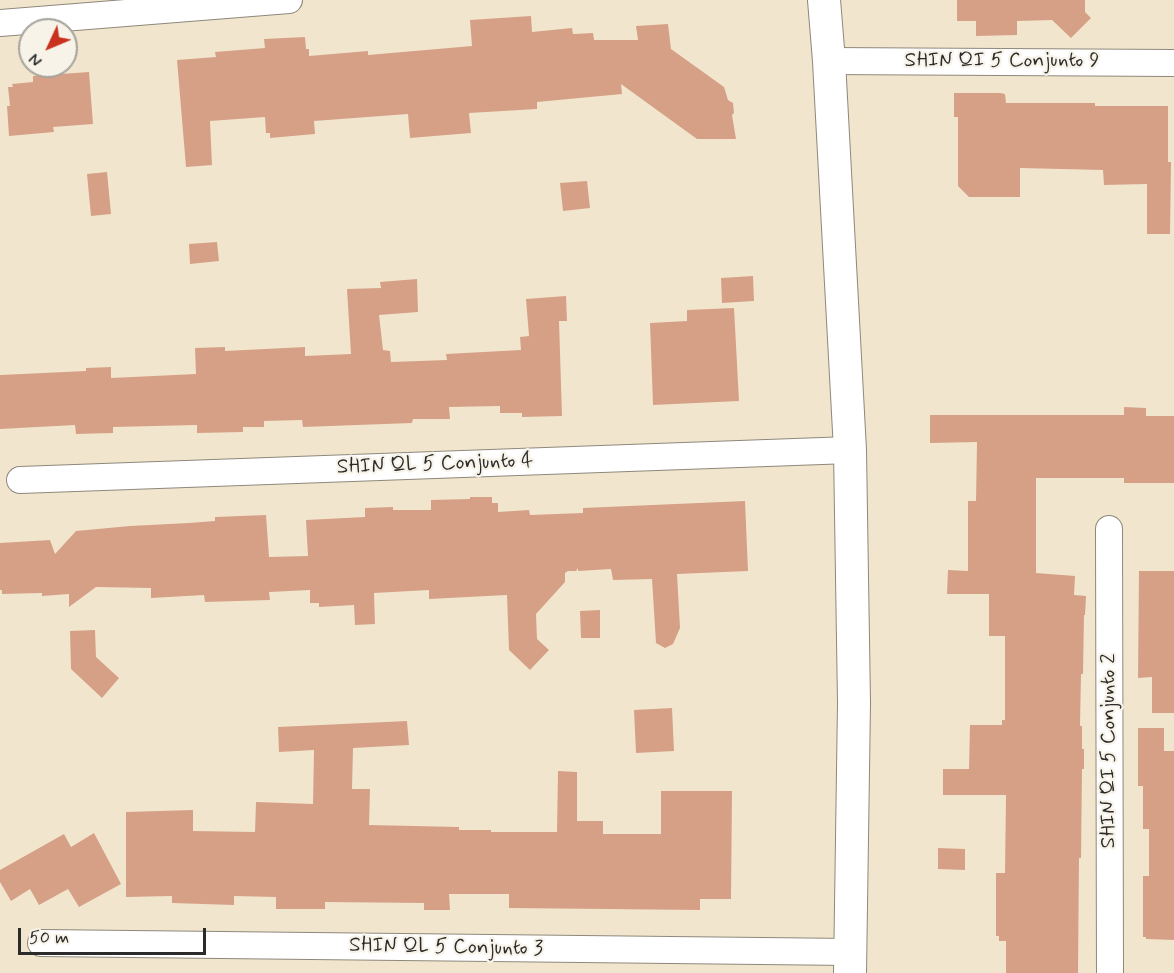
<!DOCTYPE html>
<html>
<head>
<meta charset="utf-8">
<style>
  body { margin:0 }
  #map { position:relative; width:1174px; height:973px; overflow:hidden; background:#f1e6cd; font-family:Mynerve,sans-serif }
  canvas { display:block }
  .north { position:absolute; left:18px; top:18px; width:60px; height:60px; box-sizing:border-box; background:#f7f3e8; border:2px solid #a5a39c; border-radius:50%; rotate:226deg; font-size:16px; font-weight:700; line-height:24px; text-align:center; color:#2b2b2b }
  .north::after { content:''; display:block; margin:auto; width:21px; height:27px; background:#c8321e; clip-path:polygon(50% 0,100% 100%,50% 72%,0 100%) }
  .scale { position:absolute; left:18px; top:928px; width:188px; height:27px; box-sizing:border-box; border:3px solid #2b2b2b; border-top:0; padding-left:8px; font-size:18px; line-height:21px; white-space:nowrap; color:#2b2b2b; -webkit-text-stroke:4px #f7f3e8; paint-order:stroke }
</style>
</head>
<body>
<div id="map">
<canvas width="1174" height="973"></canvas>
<div class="north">N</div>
<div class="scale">50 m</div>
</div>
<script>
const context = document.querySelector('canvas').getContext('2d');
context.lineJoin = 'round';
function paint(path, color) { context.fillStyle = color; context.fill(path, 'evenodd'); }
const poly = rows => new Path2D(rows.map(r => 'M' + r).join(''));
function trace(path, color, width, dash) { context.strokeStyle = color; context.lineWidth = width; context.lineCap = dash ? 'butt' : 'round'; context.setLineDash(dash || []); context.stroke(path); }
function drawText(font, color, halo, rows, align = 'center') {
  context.font = font + ' Mynerve,sans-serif'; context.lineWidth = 4.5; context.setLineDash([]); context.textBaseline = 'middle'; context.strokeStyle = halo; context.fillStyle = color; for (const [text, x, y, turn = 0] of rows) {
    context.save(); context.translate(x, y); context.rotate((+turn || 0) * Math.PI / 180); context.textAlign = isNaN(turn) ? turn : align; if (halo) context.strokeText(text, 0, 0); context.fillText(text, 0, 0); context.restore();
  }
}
paint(poly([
  [957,0,1085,0,1085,12,1091,18,1071,38,1052,20,1017,21,1017,35,976,36,976,21,957,21],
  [531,16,532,32,572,28,573,34,593,33,594,40,638,40,636,26,668,24,671,49,724,87,728,100,733,103,734,113,732,115,736,139,697,139,621,84,622,94,537,102,537,109,469,113,471,133,410,138,408,114,314,121,315,134,270,138,270,133,266,133,265,117,210,121,212,165,186,167,177,60,216,57,215,52,265,48,264,39,305,37,306,49,309,49,309,56,368,51,368,55,472,46,470,20],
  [89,72,93,124,53,127,54,132,9,136,7,106,10,106,8,87,13,87,12,84,33,82,33,76],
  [954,93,1000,93,1005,94,1006,103,1095,103,1095,106,1168,106,1168,162,1171,162,1170,234,1147,234,1147,184,1104,185,1103,170,1020,168,1020,197,969,197,958,186,958,117,954,117],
  [107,172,111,214,91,216,87,174],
  [587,181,590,208,563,211,560,183],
  [217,242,219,261,190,264,189,244],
  [753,276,754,301,722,303,721,278],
  [417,279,418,312,379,315,383,350,390,351,391,362,447,360,446,354,521,350,520,337,529,336,526,299,566,296,567,321,559,321,562,416,522,417,522,413,500,413,500,406,449,407,450,419,413,419,412,423,303,427,302,420,264,421,264,427,243,427,243,432,197,433,197,425,113,427,113,433,76,434,75,425,0,429,0,375,86,371,86,368,111,367,111,378,196,374,195,348,225,347,225,351,305,347,305,356,351,354,347,289,381,288,380,282],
  [734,308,739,401,653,405,650,323,687,321,687,310],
  [1124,407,1146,408,1146,416,1174,416,1174,483,1124,483,1124,478,1036,478,1036,573,1075,576,1074,595,1086,596,1085,615,1084,615,1083,674,1081,674,1080,726,1082,726,1082,749,1084,749,1084,769,1082,769,1081,858,1079,858,1078,973,1006,973,1006,941,999,941,999,936,996,936,996,873,1005,873,1006,795,943,795,943,769,969,769,970,725,1002,725,1002,720,1005,720,1005,636,989,636,989,594,947,594,948,570,968,571,968,501,976,501,977,442,930,443,930,415,1124,415],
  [470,497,492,497,492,503,498,503,498,512,529,510,530,515,583,513,583,508,745,501,748,571,677,574,680,628,673,644,665,648,656,643,652,579,613,580,611,569,578,571,578,568,576,571,568,571,565,573,565,582,536,614,537,639,549,650,530,670,509,650,507,595,429,599,429,590,374,593,375,624,355,625,354,605,319,607,319,603,310,603,310,590,269,592,270,600,205,602,204,595,151,598,151,588,96,587,69,607,69,594,42,596,42,593,2,594,2,590,0,590,0,543,50,540,55,554,76,531,130,526,189,523,215,521,215,517,266,515,269,557,308,556,306,520,365,517,365,508,393,507,393,510,431,510,431,500,470,499],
  [1139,571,1174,571,1174,713,1152,713,1152,677,1138,678],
  [600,610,600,638,581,638,580,611],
  [95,630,96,657,119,678,102,698,71,669,70,631],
  [672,708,674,751,636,753,634,710],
  [407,721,409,745,353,748,352,789,370,789,369,825,459,827,459,830,491,830,491,832,557,832,558,771,577,772,577,821,603,821,603,834,661,834,661,791,732,791,731,899,700,899,700,910,509,908,509,894,449,894,450,910,424,910,424,903,325,902,325,909,276,909,276,897,234,896,234,905,172,903,172,896,126,897,126,812,193,810,193,831,255,832,256,802,313,804,314,750,279,752,278,727],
  [1138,728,1164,728,1164,751,1174,751,1174,940,1146,939,1146,937,1143,937,1143,876,1149,876,1149,829,1143,829,1143,786,1138,786],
  [94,833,121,884,79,907,68,889,39,905,30,889,11,901,0,882,0,870,64,834,71,847],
  [938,848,965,849,965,870,938,869]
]), '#d6a087');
const minor = poly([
  [0,23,289,0],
  [829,61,1174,63],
  [20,480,850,450],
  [1109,529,1110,973],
  [41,943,851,952]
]);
const tertiary = poly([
  [824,0,829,61,850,450,854,703,850,973]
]);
trace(minor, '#8e887c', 28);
trace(tertiary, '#8e887c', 34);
trace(minor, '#fff', 26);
trace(tertiary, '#fff', 32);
drawText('21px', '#2b2b2b', '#f7f3e8', [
  ["SHIN QI 5 Conjunto 9",1002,62],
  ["SHIN QL 5 Conjunto 4",435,465,-2],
  ["SHIN QI 5 Conjunto 2",1110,751,-90],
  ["SHIN QL 5 Conjunto 3",446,948,1]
]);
</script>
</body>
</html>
